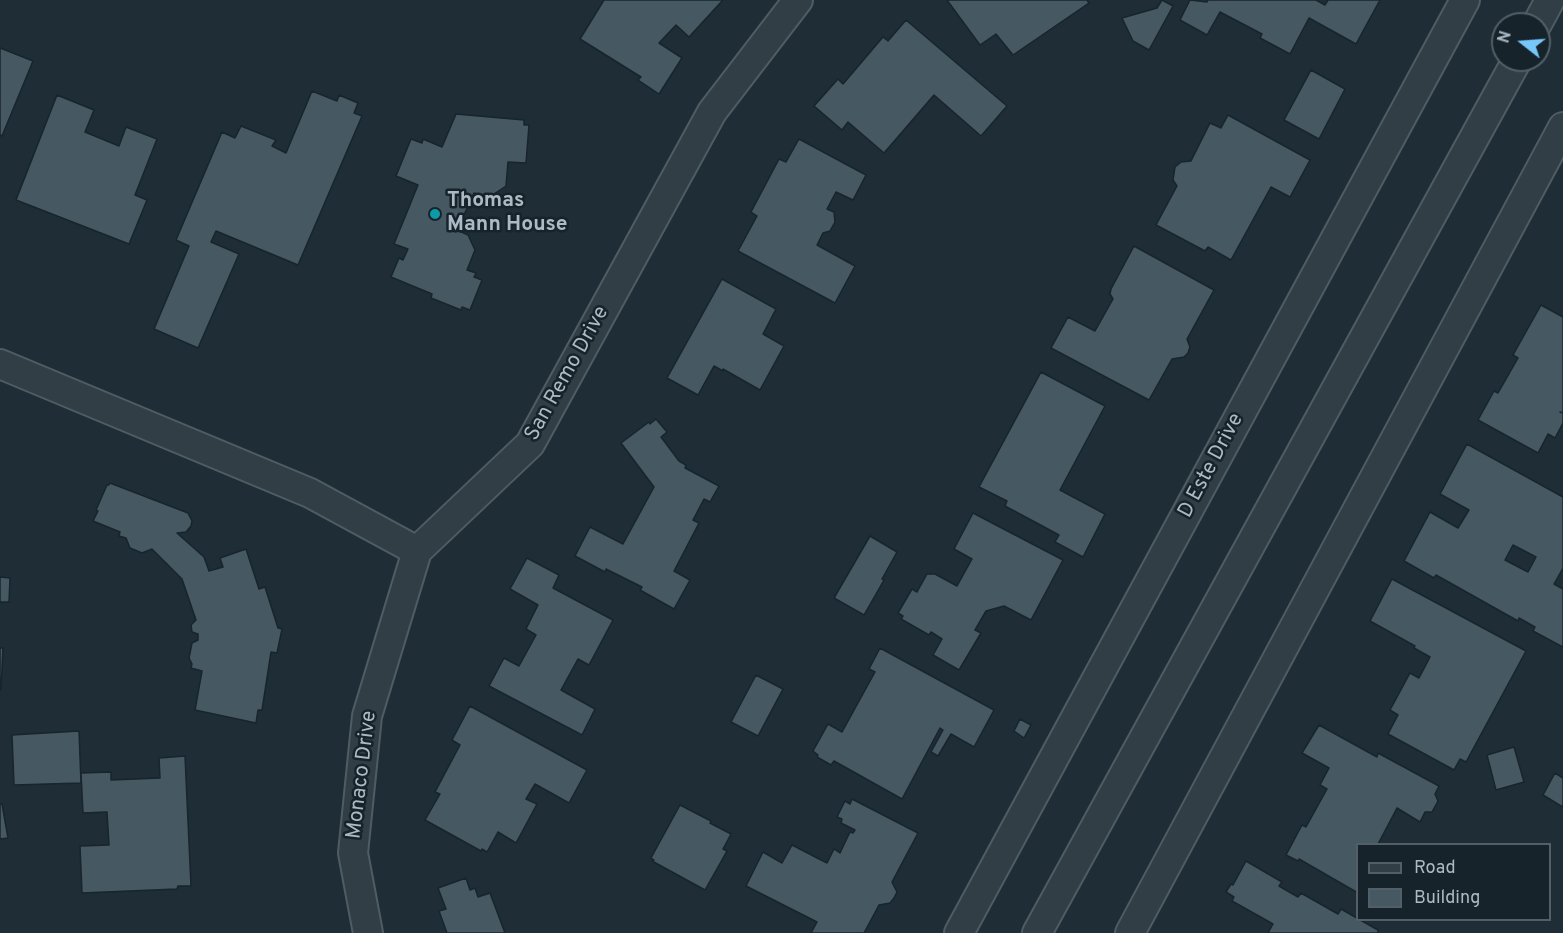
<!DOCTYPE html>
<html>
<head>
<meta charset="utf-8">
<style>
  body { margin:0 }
  #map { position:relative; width:1563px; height:933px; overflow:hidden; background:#1e2d36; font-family:Overpass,sans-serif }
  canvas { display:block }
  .legend { position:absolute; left:1356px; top:843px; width:195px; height:78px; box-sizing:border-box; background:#17232a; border:2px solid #525f68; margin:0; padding:8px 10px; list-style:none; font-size:18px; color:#abbac4 }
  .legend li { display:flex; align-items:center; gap:12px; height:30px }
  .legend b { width:30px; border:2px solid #525f68 }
  .north { position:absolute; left:1491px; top:12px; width:60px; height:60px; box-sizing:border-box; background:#17232a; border:2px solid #525f68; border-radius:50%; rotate:287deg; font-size:16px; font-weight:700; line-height:24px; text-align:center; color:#abbac4 }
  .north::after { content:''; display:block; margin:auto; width:21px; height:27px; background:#78c7fb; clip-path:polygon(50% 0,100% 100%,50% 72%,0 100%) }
</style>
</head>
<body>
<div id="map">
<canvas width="1563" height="933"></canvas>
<ul class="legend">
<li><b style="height:8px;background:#313e46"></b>Road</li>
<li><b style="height:16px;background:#465862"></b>Building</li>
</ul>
<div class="north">N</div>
</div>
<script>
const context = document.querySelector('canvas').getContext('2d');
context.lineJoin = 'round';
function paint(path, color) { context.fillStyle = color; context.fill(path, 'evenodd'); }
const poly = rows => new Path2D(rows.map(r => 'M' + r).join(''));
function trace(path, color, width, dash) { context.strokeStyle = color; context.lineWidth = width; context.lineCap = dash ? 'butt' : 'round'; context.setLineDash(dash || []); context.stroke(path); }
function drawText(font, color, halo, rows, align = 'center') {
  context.font = font + ' Overpass,sans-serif'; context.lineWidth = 5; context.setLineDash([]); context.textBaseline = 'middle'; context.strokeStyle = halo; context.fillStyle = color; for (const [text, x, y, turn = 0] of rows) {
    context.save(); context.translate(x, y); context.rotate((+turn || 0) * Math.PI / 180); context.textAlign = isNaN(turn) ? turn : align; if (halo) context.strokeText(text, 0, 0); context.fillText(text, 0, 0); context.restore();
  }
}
const building = poly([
  [604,0,723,0,689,37,676,25,659,43,682,58,659,94,638,80,641,77,580,39,604,0],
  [947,0,1087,0,1089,3,1013,55,996,34,980,45,947,0],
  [1162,0,1173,6,1149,50,1133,41,1122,18,1157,8,1162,0],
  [1190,0,1207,2,1208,0,1316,0,1325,5,1328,0,1380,0,1356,44,1309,18,1290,54,1260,38,1262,34,1220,12,1207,35,1180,20,1190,0],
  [906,20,1007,106,981,136,934,95,884,153,848,122,842,130,814,106,838,79,843,84,883,37,888,41,906,20],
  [0,48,33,61,2,136,0,135,0,48],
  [1311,70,1345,89,1319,139,1284,120,1311,70],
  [312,91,337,101,339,95,358,103,354,113,362,116,298,265,216,231,211,242,239,254,198,348,154,329,189,246,176,240,222,132,235,138,241,126,276,140,272,146,286,153,312,91],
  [57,95,94,110,85,132,119,146,126,127,157,139,135,195,147,200,129,244,16,200,57,95],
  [456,114,524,120,524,125,529,125,526,163,508,162,506,186,488,198,474,193,457,230,468,235,475,250,467,270,476,273,474,277,482,280,470,310,462,307,461,310,431,298,432,294,391,277,399,258,403,260,408,249,394,244,418,185,396,176,411,139,422,143,423,139,442,147,456,114],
  [1228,115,1310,160,1290,197,1271,187,1231,260,1208,247,1205,251,1156,225,1177,186,1173,180,1175,167,1181,162,1191,161,1210,123,1221,128,1228,115],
  [799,139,866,175,853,200,836,192,827,209,834,212,835,222,830,231,823,233,817,245,855,266,835,303,738,251,757,216,751,212,779,159,786,162,799,139],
  [1134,246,1214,290,1187,339,1190,347,1188,353,1184,357,1172,359,1149,400,1051,348,1068,317,1095,331,1113,299,1110,294,1111,289,1134,246],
  [722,279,776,309,763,334,784,346,760,390,723,369,723,371,714,366,698,395,667,378,722,279],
  [1541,305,1563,317,1563,413,1560,412,1563,413,1563,423,1555,438,1548,434,1538,453,1478,420,1494,391,1498,393,1518,358,1513,355,1541,305],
  [1041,372,1105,406,1060,490,1105,514,1083,557,1055,542,1059,535,1005,506,1007,501,979,487,1041,372],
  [656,419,667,432,661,437,679,461,686,465,685,468,719,486,710,502,704,499,693,520,699,523,674,571,690,580,674,609,640,590,642,587,606,569,605,572,575,556,590,527,623,544,654,487,621,443,649,422,650,424,656,419],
  [1467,444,1563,497,1563,568,1554,584,1563,589,1563,647,1533,631,1535,627,1519,618,1518,621,1436,575,1434,578,1404,561,1430,512,1458,528,1469,510,1440,494,1467,444],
  [1513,545,1536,557,1528,572,1505,560,1513,545],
  [110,483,188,513,192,521,191,526,186,532,177,533,204,557,209,571,223,567,220,558,246,549,259,589,265,587,278,628,282,629,277,653,271,652,262,710,258,710,256,723,195,710,202,671,191,668,192,664,189,658,192,643,198,640,198,634,192,632,191,625,196,620,182,579,152,549,142,553,130,548,126,538,119,536,120,532,93,521,98,511,96,510,107,485,109,485,110,483],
  [973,513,1063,560,1031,620,1004,606,986,611,975,630,981,633,959,670,933,655,942,639,931,632,929,635,901,619,903,616,898,613,912,589,917,592,927,574,935,574,957,586,972,559,954,549,973,513],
  [870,536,897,552,882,579,884,580,864,615,834,598,870,536],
  [527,558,559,575,553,588,613,620,589,665,578,659,561,690,595,709,582,735,489,686,504,658,519,666,536,635,526,629,538,605,510,589,527,558],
  [0,577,10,578,9,602,0,602,0,577],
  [1392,579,1526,651,1466,762,1460,759,1454,770,1388,734,1398,715,1390,710,1410,673,1419,678,1430,657,1414,648,1415,646,1370,621,1392,579],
  [0,648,3,648,1,690,0,690,0,648],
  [880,648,994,710,974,747,951,734,938,756,931,752,943,730,940,728,902,799,834,761,831,765,817,757,818,755,813,751,828,724,842,732,875,672,869,669,880,648],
  [756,675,783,689,758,736,731,722,756,675],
  [470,706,587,770,569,803,535,784,526,799,537,804,516,843,498,832,487,852,482,849,481,851,425,820,440,794,435,792,460,745,452,740,470,706],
  [1020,719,1031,725,1024,738,1014,731,1020,719],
  [1319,725,1377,757,1378,753,1439,786,1435,794,1438,801,1432,812,1425,812,1420,822,1397,808,1378,844,1358,844,1358,893,1299,859,1298,861,1286,855,1302,825,1306,827,1327,789,1320,785,1329,768,1302,753,1319,725],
  [79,731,81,783,14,785,12,735,79,731],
  [1514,747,1524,782,1496,790,1487,755,1514,747],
  [185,756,191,886,178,886,177,889,82,893,80,846,109,845,107,812,83,813,81,773,111,772,111,780,160,778,159,758,185,756],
  [1555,773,1563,778,1563,807,1543,795,1555,773],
  [852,799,918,833,892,882,897,892,894,898,890,903,879,905,864,933,811,933,817,922,746,886,763,852,782,863,792,845,827,863,834,849,840,853,850,832,853,833,855,830,841,823,842,819,837,817,845,801,850,804,852,799],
  [0,804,2,804,8,838,0,839,0,804],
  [680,805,711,821,710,823,731,834,723,849,727,851,705,890,652,861,654,860,651,858,680,805],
  [1246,861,1282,882,1279,886,1298,897,1301,893,1338,914,1341,909,1378,930,1378,933,1268,933,1273,924,1232,901,1234,897,1226,892,1231,884,1233,885,1246,861],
  [466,878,470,890,475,888,478,897,490,893,505,933,447,933,439,911,446,909,438,888,466,878]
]);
paint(building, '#465862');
trace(building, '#19252c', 1.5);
const minor = poly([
  [1537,24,1550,0],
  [0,364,310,493,417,551],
  [417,551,530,444,712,112,798,0],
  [368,933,353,853,367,716,417,551],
  [959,933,1465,0],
  [1037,933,1517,60],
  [1130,933,1563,127]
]);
trace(minor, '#4f5c64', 32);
trace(minor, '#313e46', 28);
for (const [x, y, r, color] of [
  [435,214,6,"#0f9aa8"]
]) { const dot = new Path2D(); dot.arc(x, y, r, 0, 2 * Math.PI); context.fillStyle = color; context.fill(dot); trace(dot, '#17232a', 2); }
drawText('bold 21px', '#abbac4', '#17232a', [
  ["Thomas",447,202],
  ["Mann House",447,226]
], 'left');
drawText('21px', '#abbac4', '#17232a', [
  ["San Remo Drive",568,374,-61],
  ["D Este Drive",1212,466,-62],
  ["Monaco Drive",363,775,-83]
]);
</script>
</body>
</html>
